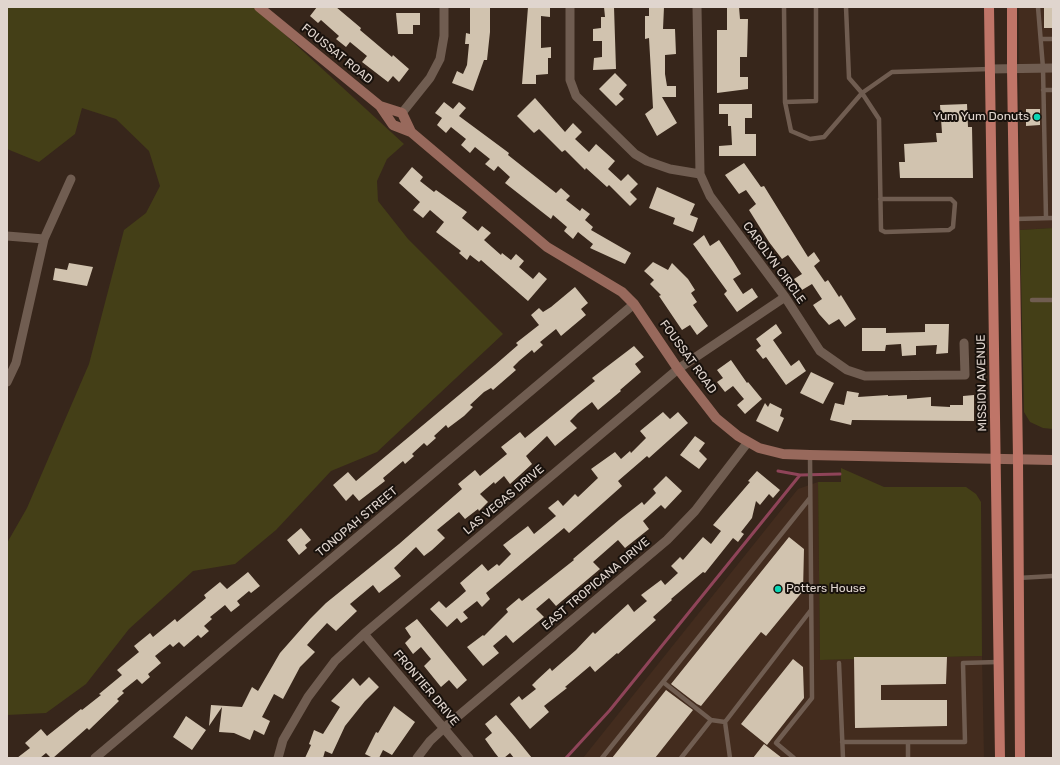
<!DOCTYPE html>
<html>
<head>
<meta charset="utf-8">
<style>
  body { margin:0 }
  #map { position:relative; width:1060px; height:765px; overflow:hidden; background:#37261b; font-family:Rubik,sans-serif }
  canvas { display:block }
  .frame { position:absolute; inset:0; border:8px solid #e0d5ce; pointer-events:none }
</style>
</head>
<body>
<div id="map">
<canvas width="1060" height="765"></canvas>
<div class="frame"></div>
</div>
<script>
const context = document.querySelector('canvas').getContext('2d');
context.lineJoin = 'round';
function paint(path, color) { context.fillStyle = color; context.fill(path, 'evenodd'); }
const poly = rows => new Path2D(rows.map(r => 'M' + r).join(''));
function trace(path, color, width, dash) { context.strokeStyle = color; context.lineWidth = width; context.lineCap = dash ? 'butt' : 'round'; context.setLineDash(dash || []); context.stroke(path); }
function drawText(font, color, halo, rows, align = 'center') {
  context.font = font + ' Rubik,sans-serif'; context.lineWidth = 4; context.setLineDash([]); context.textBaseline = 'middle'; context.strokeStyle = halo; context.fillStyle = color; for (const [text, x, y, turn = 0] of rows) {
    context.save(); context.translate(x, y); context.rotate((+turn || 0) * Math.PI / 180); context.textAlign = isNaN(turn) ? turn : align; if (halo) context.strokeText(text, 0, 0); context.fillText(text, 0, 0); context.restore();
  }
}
paint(poly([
  [1019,7,1053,7,1053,228,1020,230],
  [818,482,820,660,982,656,984,758,583,758,798,489]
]), '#432c1e');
paint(poly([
  [7,7,255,7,404,144,387,159,377,181,378,201,408,239,503,334,377,452,331,471,276,530,235,564,193,571,129,629,86,684,46,713,7,715,7,543,27,508,89,364,124,230,146,213,160,186,149,151,116,119,82,108,75,134,39,162,7,149],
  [1053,228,1053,429,1043,428,1030,422,1024,412,1020,230],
  [841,468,884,487,966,487,976,494,981,502,982,656,820,660,818,482,841,482]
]), '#443f17');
trace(poly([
  [778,471,800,475,840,474],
  [566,758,610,710,800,475]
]), '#8f4459', 3);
paint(poly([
  [317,7,336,7,361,28,360,30,392,57,393,55,409,69,399,82,393,76,388,82,362,62,367,56,350,42,346,47,336,39,339,36,321,20,318,23,310,16],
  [470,7,490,7,490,32,487,60,484,60,473,91,452,83,457,71,463,74,467,65,469,44,465,44,466,33,470,34],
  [528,7,550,7,550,17,541,16,541,48,551,47,551,58,548,58,548,74,536,75,536,84,522,84],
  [604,7,614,7,616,69,593,70,594,58,602,57,602,41,593,41,593,29,601,28,601,17,605,17],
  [649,7,664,7,663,29,675,29,676,54,665,55,665,74,667,86,676,86,676,97,662,97,677,123,657,136,645,114,653,108,649,38,645,39,645,16,649,16],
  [727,7,739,7,740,19,748,19,747,57,740,57,740,77,748,77,748,89,717,93,717,30,727,30],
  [1044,7,1053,7,1053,28,1044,28],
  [396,13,420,13,420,25,413,25,413,34,398,34],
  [615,73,627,85,619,94,624,99,616,106,599,89],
  [535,98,565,132,573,123,582,132,575,139,589,152,596,144,615,161,608,169,621,181,628,174,638,184,630,192,637,199,630,206,609,185,607,187,586,168,585,170,565,150,562,152,539,129,534,133,517,116],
  [444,102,453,109,459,102,466,108,459,116,509,153,508,155,556,193,561,188,570,196,566,200,580,211,582,208,590,214,585,220,593,227,591,230,631,253,625,264,590,248,593,244,578,232,573,239,564,231,567,227,553,215,551,219,505,183,510,177,498,166,494,171,485,164,490,159,475,147,470,153,461,145,466,139,451,127,446,133,437,125,442,118,435,113],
  [719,104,752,104,752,118,745,118,745,134,756,134,756,156,719,156,719,146,732,145,731,126,728,126,728,114,719,114],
  [967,104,968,127,972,127,973,178,900,178,899,162,905,162,904,144,937,142,936,133,942,133,940,105],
  [1026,109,1040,109,1040,125,1026,126],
  [744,163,761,187,764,186,808,257,814,252,820,261,814,266,825,282,828,280,839,297,841,295,856,319,845,327,839,319,829,325,819,314,813,305,822,299,812,284,802,290,794,279,802,274,788,255,782,259,769,242,749,210,756,204,746,190,739,194,725,175],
  [412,167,423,177,420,181,434,192,436,190,467,212,462,218,478,231,482,226,491,233,484,240,501,255,502,253,511,260,516,254,524,261,519,267,533,279,539,272,547,279,528,301,481,260,479,262,470,255,467,260,459,253,461,251,436,232,444,222,430,210,423,218,413,210,420,202,399,183],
  [657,187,695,204,690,215,698,218,693,232,673,224,675,218,649,208],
  [704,235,710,246,719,240,733,261,741,274,733,279,743,294,752,288,758,297,737,312,724,294,727,291,693,244],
  [653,262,668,270,672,263,688,279,695,290,691,293,697,302,693,305,708,326,697,335,690,325,682,330,659,296,661,295,650,284,654,280,644,271],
  [69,263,93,267,87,286,53,280,55,268,67,270],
  [575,287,588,303,581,309,586,315,561,336,556,329,540,342,543,345,534,353,532,350,519,361,513,367,516,370,501,383,493,390,491,388,484,392,470,405,473,407,464,416,448,428,446,425,434,436,436,438,427,446,424,443,412,454,414,456,405,464,403,461,389,473,383,478,385,481,359,501,353,494,346,501,333,485,348,472,356,481,495,365,518,345,516,343,539,325,531,315,539,308,543,312,551,307],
  [776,324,782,333,773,340,791,366,799,360,806,371,786,385,766,357,763,359,756,350,761,346,756,339],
  [925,324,949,324,948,353,936,354,937,345,916,346,916,355,902,356,901,344,886,345,885,351,862,351,862,328,886,328,886,333,925,332],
  [634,346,644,357,635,364,641,372,620,390,621,391,598,410,592,402,578,413,570,421,577,428,555,446,547,436,526,456,532,464,520,475,510,484,504,476,495,484,494,482,480,494,488,502,479,511,478,509,465,519,459,512,437,530,445,538,432,550,424,556,416,547,394,568,401,576,379,593,373,585,350,604,357,611,336,631,327,623,315,636,307,645,315,652,300,667,283,699,274,694,262,717,270,721,264,735,254,730,250,740,234,733,219,732,222,707,209,726,211,705,242,707,252,687,258,691,280,653,310,619,326,603,399,544,462,489,458,484,475,470,480,476,507,454,501,447,520,432,525,438,595,381,592,378],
  [731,360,747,383,748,382,762,399,745,414,737,405,744,399,733,386,725,392,717,382,723,378,717,370],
  [811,372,834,383,823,404,800,393],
  [847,391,859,393,858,397,888,395,888,396,907,395,907,399,931,397,931,406,950,407,950,405,963,405,963,396,974,395,974,421,852,420,851,425,830,420,835,403,844,405],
  [765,403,768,407,770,403,782,409,780,416,784,418,778,432,756,421],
  [663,412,670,419,678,412,688,423,649,458,647,456,618,481,622,486,577,526,569,533,564,528,486,593,490,599,482,607,477,601,463,612,468,618,461,623,457,618,447,627,430,609,439,601,446,608,458,598,466,591,460,583,482,564,488,571,497,564,499,566,511,554,503,545,528,526,534,534,556,516,548,508,558,500,563,506,575,494,578,497,598,478,591,469,615,452,621,459,630,451,631,453,646,438,640,431],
  [695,436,705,443,699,451,707,459,699,469,680,455],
  [757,471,780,490,773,498,769,494,760,505,756,501,752,518,741,532,744,534,738,542,733,538,705,573,703,572,671,599,672,600,653,617,656,620,618,654,617,653,595,672,590,666,565,687,567,688,544,706,549,712,530,729,510,704,519,696,522,700,536,689,532,685,537,680,550,668,552,671,576,650,593,632,595,634,628,604,634,612,647,601,641,595,661,580,665,585,678,573,671,566,680,557,683,560,703,537,711,544,721,531,713,525,750,482,748,481],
  [666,476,682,491,665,509,661,505,643,521,649,529,625,548,618,540,593,562,600,569,556,606,549,598,536,609,544,617,513,643,506,635,493,646,499,653,483,666,467,647,483,635,484,636,508,612,506,609,519,598,522,601,574,560,573,559,619,520,642,502,644,505,656,493,653,489],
  [301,528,311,540,305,545,307,548,299,555,287,540],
  [789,537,804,549,803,591,766,636,761,632,701,706,697,704,671,684],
  [248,572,260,586,251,593,249,591,237,601,240,605,231,612,225,605,210,617,212,619,204,626,209,631,201,638,198,635,184,647,179,642,173,647,170,644,155,656,161,663,148,674,150,677,142,684,137,679,122,691,124,693,117,699,119,701,89,730,87,728,53,758,51,758,46,753,40,758,17,758,30,748,25,743,41,729,47,736,81,709,82,710,101,695,99,694,122,675,117,670,139,652,134,646,150,633,153,637,175,619,177,622,206,598,204,595,220,582,227,589],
  [417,619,467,680,457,689,449,680,441,687,424,666,431,659,421,647,413,654,405,643,411,637,405,628],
  [854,657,947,657,946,684,881,685,881,700,947,700,947,726,855,728],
  [793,659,803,667,804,698,767,745,741,724],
  [369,677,379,687,365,701,345,726,332,754,325,751,323,758,305,758,311,745,309,744,314,730,323,734,340,707,331,701,353,678,360,686],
  [666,690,693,710,655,758,612,758],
  [394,706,415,722,392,755,383,750,379,758,373,758,365,754,376,732,378,733],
  [496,715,515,737,532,758,514,758,510,753,504,758,499,758,495,753,485,739,492,733,485,724],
  [186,716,206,730,192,750,173,737],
  [764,744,782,758,753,758]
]), '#d1c3af');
trace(poly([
  [784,7,785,102,791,131,810,139,824,137,862,93,892,72,990,69],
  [846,7,849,78,862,93,879,119,881,230,885,232,949,230,953,227,955,203,951,199,880,199],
  [1038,7,1043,68,1046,218],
  [1041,39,1053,39],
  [1043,90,1053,90],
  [785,102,816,101,816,7],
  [1015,219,1053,218],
  [1032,300,1053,300],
  [1018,578,1053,576],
  [839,663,843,758],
  [711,720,663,682,810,498],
  [842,742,965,742,963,663,998,662],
  [908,742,908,758],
  [602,758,663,682],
  [681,758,711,720,725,722],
  [730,758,725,722,811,610],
  [794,758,776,743,812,698,810,455]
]), '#705d51', 4.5);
trace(poly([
  [570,7,570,80,576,96,635,154,647,161,670,169,700,174],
  [697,7,700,174,710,196,785,297,820,351,847,370,865,376,965,375,964,343],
  [990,69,1053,68],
  [402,113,430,78,440,59,444,36,444,7],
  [7,236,44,239],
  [7,382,16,363,44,239,71,179],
  [364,634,469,758],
  [95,758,634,304],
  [278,758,283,740,308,697,335,661,364,634,678,369,785,297],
  [417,758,430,741,444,728,667,540,695,511,748,442]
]), '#705d51', 9);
trace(poly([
  [259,7,380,106],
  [380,106,402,113,411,132,393,125,380,106],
  [411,132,547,247,622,292,634,304,678,369,716,418,738,436,759,448,783,454,810,455,1053,460]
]), '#98695c', 10);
trace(poly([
  [989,7,1000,758],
  [1012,7,1012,69,1018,459,1020,758]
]), '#bf7568', 10);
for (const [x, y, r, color] of [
  [1037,117,4,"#0bd5b5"],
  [778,589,4,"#0bd5b5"]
]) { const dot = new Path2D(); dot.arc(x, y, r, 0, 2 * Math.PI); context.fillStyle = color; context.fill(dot); trace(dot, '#18110c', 1.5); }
drawText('12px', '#e0d5ce', '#18110c', [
  ["FOUSSAT ROAD",337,54,39],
  ["CAROLYN CIRCLE",774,263,54],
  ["FOUSSAT ROAD",688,357,54],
  ["MISSION AVENUE",982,383,-91],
  ["LAS VEGAS DRIVE",504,500,-40],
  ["TONOPAH STREET",357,522,-40],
  ["EAST TROPICANA DRIVE",596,584,-40],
  ["FRONTIER DRIVE",426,688,50]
]);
drawText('12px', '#e0d5ce', '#18110c', [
  ["Yum Yum Donuts",1029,117],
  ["Potters House",786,589,"left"]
], 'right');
</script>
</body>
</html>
